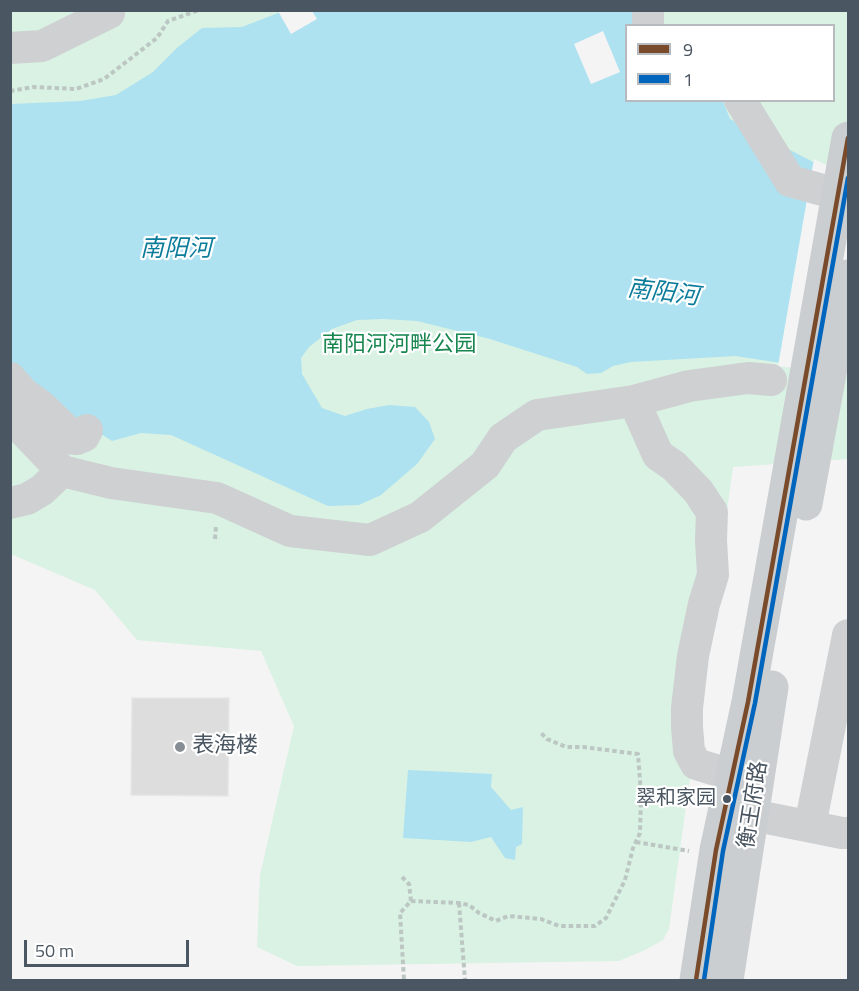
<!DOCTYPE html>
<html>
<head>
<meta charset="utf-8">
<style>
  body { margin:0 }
  #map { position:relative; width:859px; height:991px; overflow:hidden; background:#f4f4f4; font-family:"Titillium Web",sans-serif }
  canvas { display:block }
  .frame { position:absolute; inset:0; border:12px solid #4a5661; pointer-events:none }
  .legend { position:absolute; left:625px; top:24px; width:210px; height:78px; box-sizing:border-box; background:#fff; border:2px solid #b7bbc0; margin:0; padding:8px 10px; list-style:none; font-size:18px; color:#4a5661 }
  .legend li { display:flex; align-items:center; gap:12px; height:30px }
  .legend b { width:30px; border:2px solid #b7bbc0 }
  .scale { position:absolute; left:24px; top:940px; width:165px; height:27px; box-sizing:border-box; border:3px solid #4a5661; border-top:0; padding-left:8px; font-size:18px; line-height:21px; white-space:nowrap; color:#4a5661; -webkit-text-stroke:4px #fff; paint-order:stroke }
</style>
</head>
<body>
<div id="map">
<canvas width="859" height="991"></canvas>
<div class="frame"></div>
<ul class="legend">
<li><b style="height:8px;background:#7a4b2a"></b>9</li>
<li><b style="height:8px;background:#0065bd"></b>1</li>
</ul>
<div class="scale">50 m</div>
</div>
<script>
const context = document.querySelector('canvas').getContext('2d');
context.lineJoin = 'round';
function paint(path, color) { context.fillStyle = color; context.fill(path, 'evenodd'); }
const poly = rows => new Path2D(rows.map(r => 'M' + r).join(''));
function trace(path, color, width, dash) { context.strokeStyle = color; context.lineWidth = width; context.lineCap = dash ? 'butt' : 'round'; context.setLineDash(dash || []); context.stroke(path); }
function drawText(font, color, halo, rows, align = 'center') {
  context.font = font + ' "Titillium Web","Noto Sans SC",sans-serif'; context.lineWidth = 4.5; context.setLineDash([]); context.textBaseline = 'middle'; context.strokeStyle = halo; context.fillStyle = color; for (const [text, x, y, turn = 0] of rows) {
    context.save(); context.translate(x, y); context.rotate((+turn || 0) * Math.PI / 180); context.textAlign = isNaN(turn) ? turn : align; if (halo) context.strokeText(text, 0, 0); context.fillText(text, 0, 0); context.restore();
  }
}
paint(poly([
  [11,11,848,11,848,459,733,467,669,929,663,940,645,950,619,961,297,966,257,947,260,875,294,726,261,651,137,640,95,590,11,554],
  [626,26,834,26,834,100,626,100]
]), '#d9f2e3');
paint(poly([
  [283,11,646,11,661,25,626,26,626,100,723,101,730,119,848,180,848,373,735,356,631,362,613,366,601,373,587,374,577,367,490,339,417,321,384,319,357,320,332,329,309,347,301,358,302,374,322,408,345,416,367,409,389,405,415,407,429,422,435,439,417,464,381,495,359,505,328,506,171,435,141,433,112,441,76,418,31,379,11,365,10,104,80,101,116,95,153,72,178,47,202,28,242,27],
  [408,770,492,774,491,787,511,810,523,807,522,844,516,847,515,860,505,858,491,837,471,842,403,838]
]), '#aee2f0');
paint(poly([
  [278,11,312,11,317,19,291,34],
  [603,31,620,72,591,84,574,44],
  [814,159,848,176,848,376,778,366]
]), '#f4f4f4');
const building = poly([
  [132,698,229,698,228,796,131,795,132,698]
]);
paint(building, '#ddddde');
trace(building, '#e5e6e7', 1.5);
trace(poly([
  [801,386,848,394]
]), '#d2d4d7', 32, [32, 16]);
trace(poly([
  [10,91,33,87,76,89,104,79,157,38,168,21,199,10],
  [215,539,216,525],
  [636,842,689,851],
  [402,877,409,884,411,901,400,913,404,980],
  [411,901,459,903,469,905,479,913,496,921,508,916,541,919,559,926,595,926,606,918,625,880,633,848,640,833,641,795,638,754,583,747,566,747,547,739,540,732],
  [459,903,465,980]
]), '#bcc7c4', 4, [4.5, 3]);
trace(poly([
  [648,10,648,26],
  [10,48,42,46,109,13],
  [740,100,790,181,848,197],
  [10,378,23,393,41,406,66,430,68,438,77,439,84,436,87,430],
  [634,401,658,455,674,466,698,491,712,512,711,540,713,575,704,604,693,656,687,708,687,727,689,751,696,764,732,775],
  [10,420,21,428,62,471,111,483,217,498,290,531,370,540,420,517,485,465,503,438,537,415,634,401,689,386,748,378,771,380],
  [10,503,27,499,42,490,62,471],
  [752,815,842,833,848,833],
  [810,826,848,635]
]), '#ced0d2', 32);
trace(poly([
  [806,504,848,276],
  [696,980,716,850,748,702,848,138],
  [727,980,772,687]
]), '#caced1', 33);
trace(poly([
  [696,980,716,850,748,702,848,138]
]), '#7a4b2a', 4.5);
trace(poly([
  [704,980,723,851,755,703,848,178]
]), '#0065bd', 4.5);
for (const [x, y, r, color] of [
  [180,747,6,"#868d94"],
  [727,799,5,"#4a5661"]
]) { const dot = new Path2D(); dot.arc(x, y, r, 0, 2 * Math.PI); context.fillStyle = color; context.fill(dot); trace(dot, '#fff', 2); }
drawText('20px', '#4a5661', '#fff', [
  ["翠和家园",716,799]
], 'right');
drawText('22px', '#17864f', '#fff', [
  ["南阳河河畔公园",399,346]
]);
drawText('22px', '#4a5661', '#fff', [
  ["表海楼",192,747]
], 'left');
drawText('22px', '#4a5661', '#fff', [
  ["衡王府路",754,805,-81]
]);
drawText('italic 24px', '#0c7c9b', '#fff', [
  ["南阳河",176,250],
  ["南阳河",663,294,7]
]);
</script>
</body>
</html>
